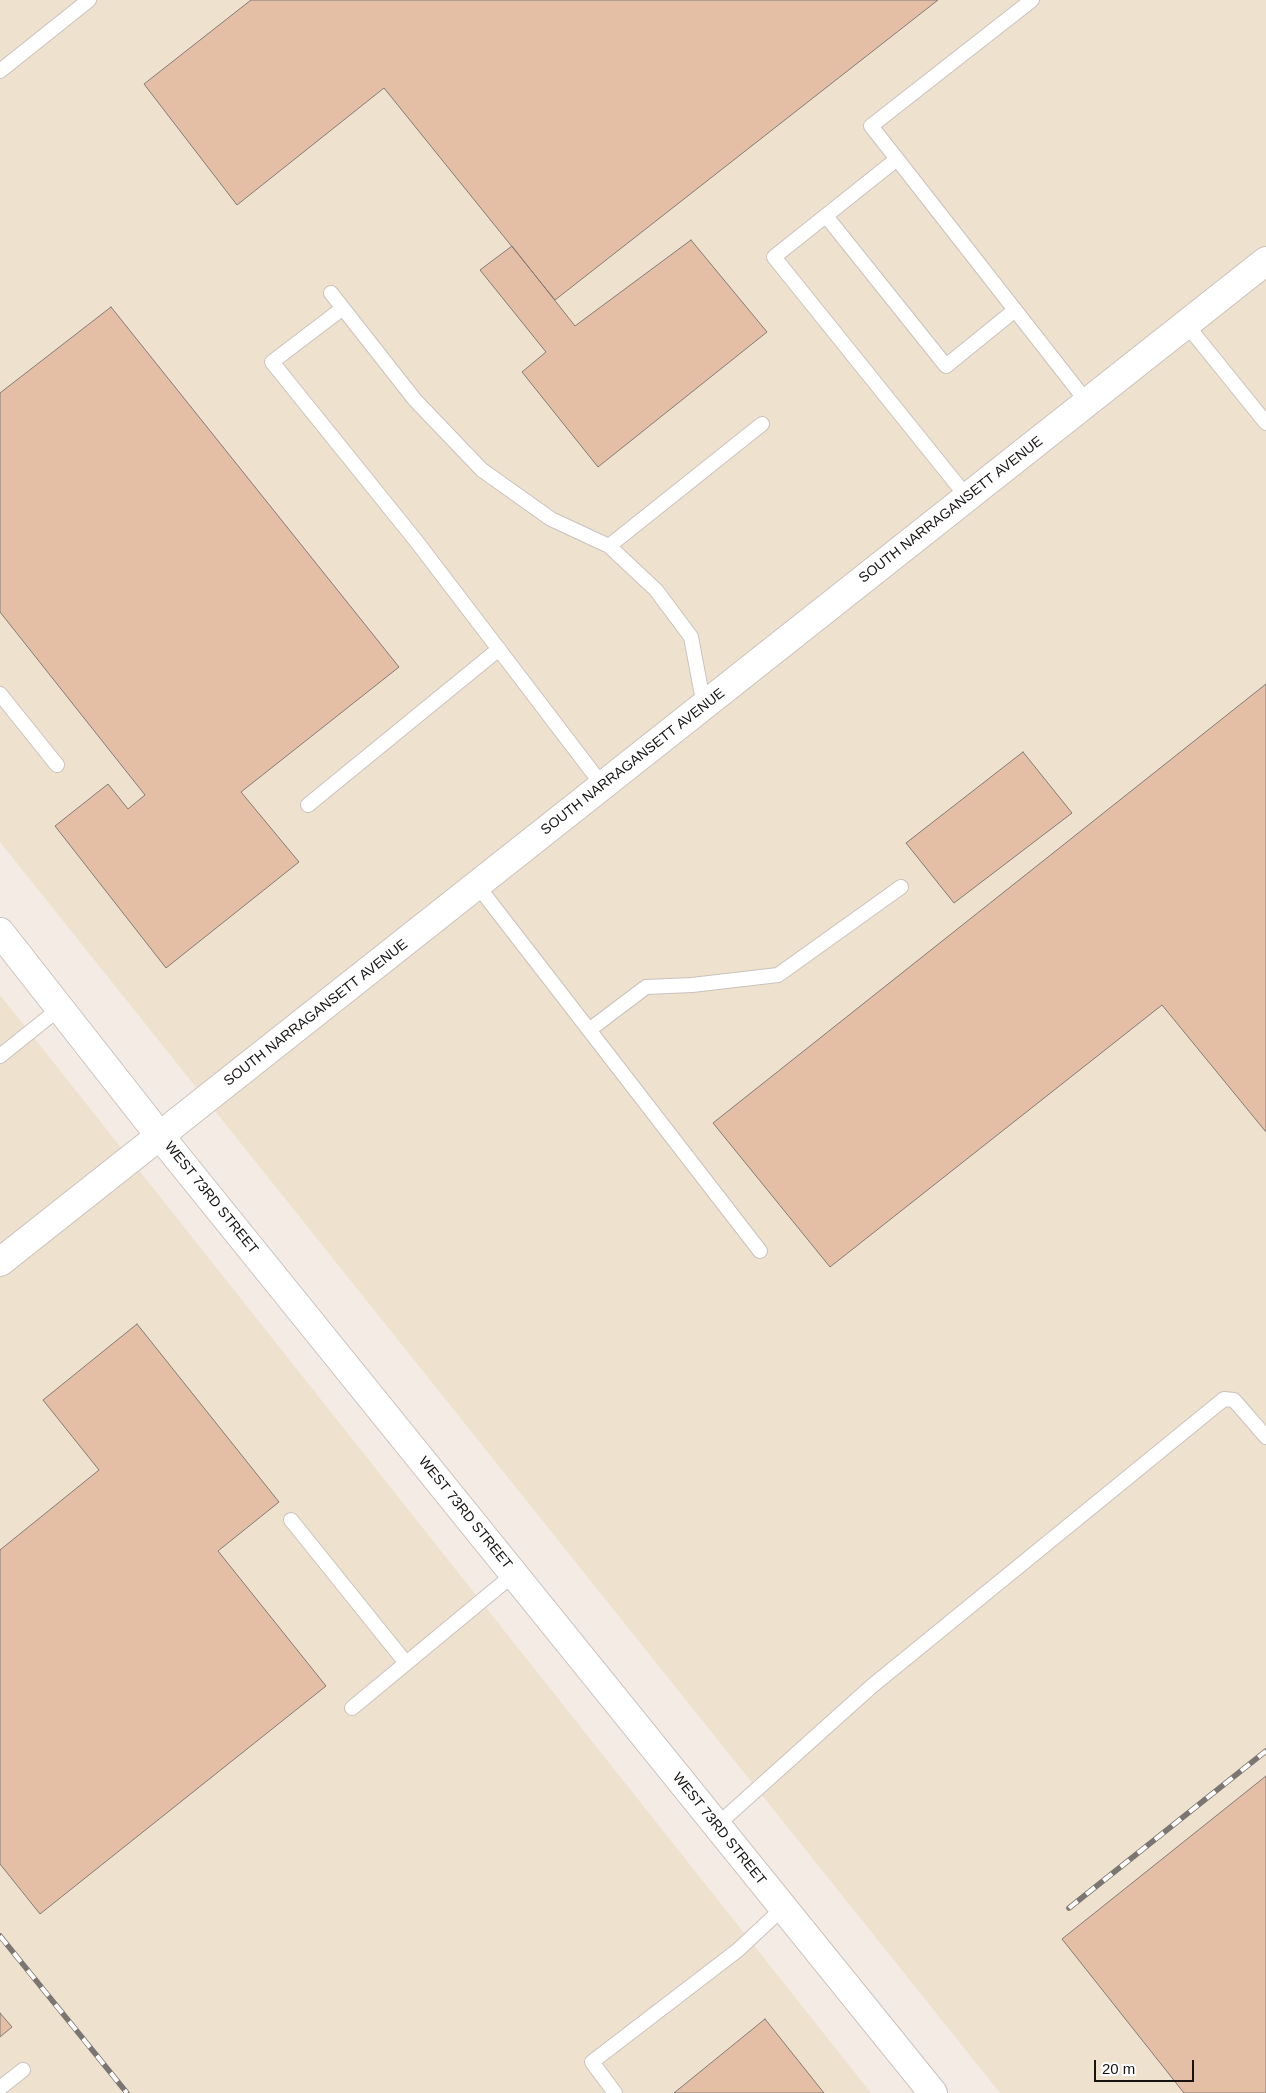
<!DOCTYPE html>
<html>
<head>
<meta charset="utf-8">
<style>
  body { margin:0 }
  #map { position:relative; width:1266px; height:2093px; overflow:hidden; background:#f4ebe5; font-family:Helvetica,sans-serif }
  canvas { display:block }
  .scale { position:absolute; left:1094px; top:2060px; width:100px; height:22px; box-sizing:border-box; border:2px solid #161311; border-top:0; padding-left:6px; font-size:15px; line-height:18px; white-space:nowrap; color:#161311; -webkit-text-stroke:4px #fff; paint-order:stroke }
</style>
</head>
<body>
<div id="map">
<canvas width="1266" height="2093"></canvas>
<div class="scale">20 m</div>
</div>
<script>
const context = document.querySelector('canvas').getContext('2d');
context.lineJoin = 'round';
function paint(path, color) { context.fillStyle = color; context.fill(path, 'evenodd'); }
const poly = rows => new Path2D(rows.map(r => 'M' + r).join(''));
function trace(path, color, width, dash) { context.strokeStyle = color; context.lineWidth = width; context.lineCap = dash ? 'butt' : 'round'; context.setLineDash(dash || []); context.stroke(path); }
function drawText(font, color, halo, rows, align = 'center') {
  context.font = font + ' Helvetica,sans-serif'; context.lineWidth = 4; context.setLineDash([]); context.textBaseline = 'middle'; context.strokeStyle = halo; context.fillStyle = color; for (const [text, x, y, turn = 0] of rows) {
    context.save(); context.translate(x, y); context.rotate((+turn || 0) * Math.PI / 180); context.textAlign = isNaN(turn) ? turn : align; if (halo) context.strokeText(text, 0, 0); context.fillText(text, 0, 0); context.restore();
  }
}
paint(poly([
  [0,0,1266,0,1266,2093,1000,2093,0,842],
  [0,995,871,2093,0,2093]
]), '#eee1cd');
const building = poly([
  [251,0,938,0,555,300,384,88,237,205,144,84,251,0],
  [691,240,767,332,598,467,522,372,546,352,480,270,512,246,575,326,691,240],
  [111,307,399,667,241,792,299,862,166,968,55,826,108,784,128,809,145,795,0,612,0,393,111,307],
  [1266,684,1266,1132,1162,1005,830,1267,713,1123,1266,684],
  [1023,752,1072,813,954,903,906,843,1023,752],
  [137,1324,279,1502,218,1551,326,1686,40,1914,0,1864,0,1550,99,1470,43,1400,137,1324],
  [1266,1776,1266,2093,1184,2093,1062,1939,1266,1776],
  [0,2013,12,2027,0,2037,0,2013],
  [765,2019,824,2093,674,2093,765,2019]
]);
paint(building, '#e5bea6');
trace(building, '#847c77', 1);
const lane = poly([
  [0,71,89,0],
  [897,159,871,126,1032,0],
  [826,216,946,366,1015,310],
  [331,293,415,400,482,470,551,519,609,546,656,590,691,637,704,706],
  [343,308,272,362,417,542,603,786],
  [1186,324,1266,423],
  [967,497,774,257,897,159,1087,402],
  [609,546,762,424],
  [0,694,57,765],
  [308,805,499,649],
  [477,885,760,1251],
  [589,1030,646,987,692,985,778,975,901,887],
  [0,1056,60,1008],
  [291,1520,406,1663],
  [352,1708,514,1574],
  [717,1825,872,1686,1224,1399,1234,1400,1266,1437],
  [0,2088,23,2070],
  [615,2093,592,2062,738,1950,783,1908]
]);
const street = poly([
  [0,1262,1266,261]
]);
const secondary = poly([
  [0,932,160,1136,933,2093]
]);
trace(lane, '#cac2bd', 16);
trace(street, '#cac2bd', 30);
trace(secondary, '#cac2bd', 30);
trace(lane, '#fff', 14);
trace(street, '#fff', 28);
trace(secondary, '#fff', 28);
const rail = poly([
  [1069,1908,1266,1751],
  [0,1936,127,2093]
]);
trace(rail, '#7c7672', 5.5);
trace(rail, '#fff', 4, [11]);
drawText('14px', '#161311', '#fff', [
  ["SOUTH NARRAGANSETT AVENUE",951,510,-38],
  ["SOUTH NARRAGANSETT AVENUE",633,762,-38],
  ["SOUTH NARRAGANSETT AVENUE",316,1013,-38],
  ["WEST 73RD STREET",211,1198,51],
  ["WEST 73RD STREET",465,1513,51],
  ["WEST 73RD STREET",719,1829,51]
]);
</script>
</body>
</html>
